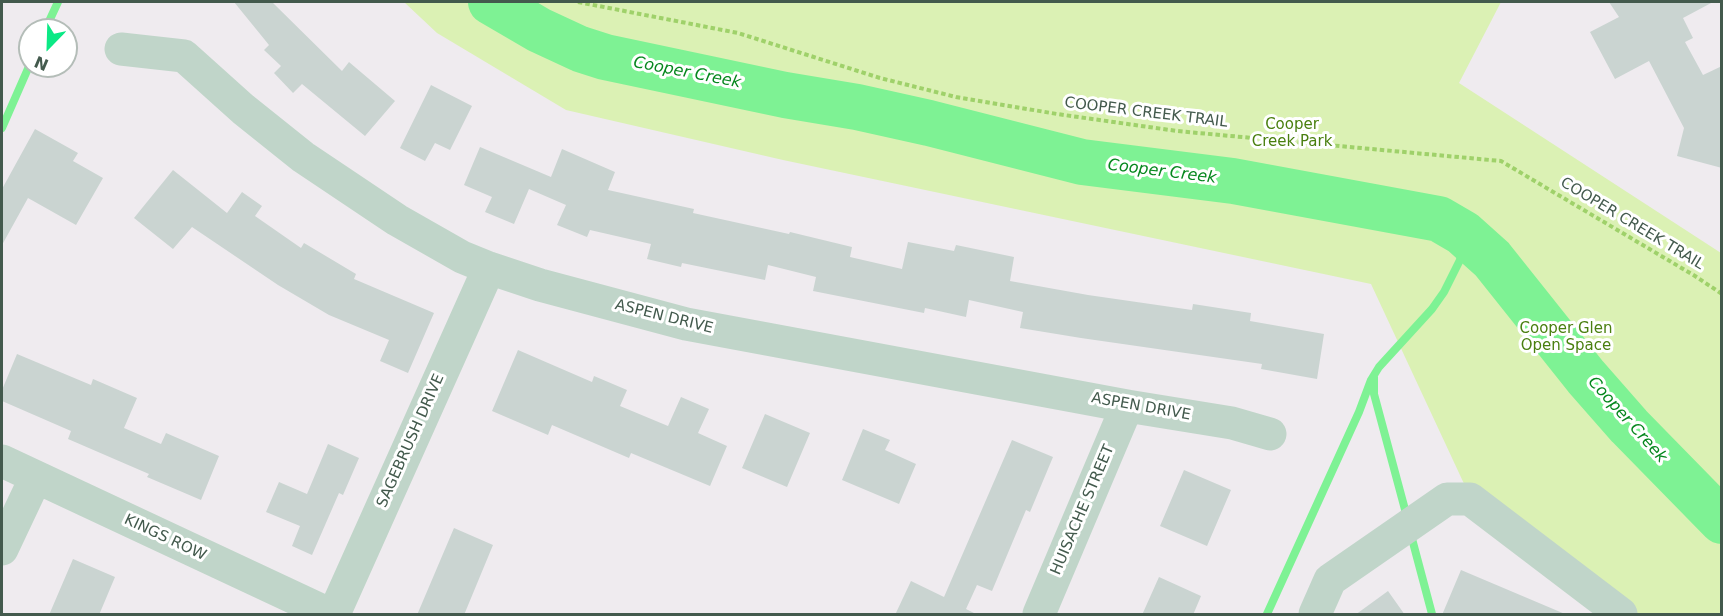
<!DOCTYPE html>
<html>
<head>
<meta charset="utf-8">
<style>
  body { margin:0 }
  #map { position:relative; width:1723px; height:616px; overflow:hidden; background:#efebef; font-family:"DejaVu Sans",sans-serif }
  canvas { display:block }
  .frame { position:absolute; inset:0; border:3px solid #435a4d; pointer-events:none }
  .north { position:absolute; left:18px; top:18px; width:60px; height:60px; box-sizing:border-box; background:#fff; border:2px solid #b4bdb8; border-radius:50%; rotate:203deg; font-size:16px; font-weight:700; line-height:24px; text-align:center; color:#435a4d }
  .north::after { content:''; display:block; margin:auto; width:21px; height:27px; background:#0be985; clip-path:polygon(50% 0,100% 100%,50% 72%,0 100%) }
</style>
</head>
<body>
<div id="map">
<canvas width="1723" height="616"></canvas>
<div class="frame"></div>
<div class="north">N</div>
</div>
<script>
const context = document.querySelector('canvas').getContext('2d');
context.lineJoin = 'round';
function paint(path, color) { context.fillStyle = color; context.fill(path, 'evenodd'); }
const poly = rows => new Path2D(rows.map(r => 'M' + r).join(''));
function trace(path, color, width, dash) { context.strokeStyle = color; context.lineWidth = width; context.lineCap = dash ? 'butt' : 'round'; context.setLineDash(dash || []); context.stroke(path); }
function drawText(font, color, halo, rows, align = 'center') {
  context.font = font + ' "DejaVu Sans",sans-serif'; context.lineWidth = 6; context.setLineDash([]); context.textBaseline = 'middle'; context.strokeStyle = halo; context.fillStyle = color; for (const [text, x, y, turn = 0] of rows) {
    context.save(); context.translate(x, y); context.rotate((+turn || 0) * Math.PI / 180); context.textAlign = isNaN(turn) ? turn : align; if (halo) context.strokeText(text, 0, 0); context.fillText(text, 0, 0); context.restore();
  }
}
paint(poly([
  [404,2,1501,2,1459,83,1721,253,1721,614,1633,614,1466,488,1371,284,783,160,566,110,437,33]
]), '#dbf1b4');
trace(poly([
  [45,30,58,2],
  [2,128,30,64],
  [1374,377,1374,394,1407,517],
  [1411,535,1432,614],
  [1267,614,1359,412,1371,380,1379,367,1432,309,1444,292,1460,260,1463,233]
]), '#7ef294', 8);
trace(poly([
  [491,2,539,30,580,49,605,57,785,95,857,107,929,123,1082,162,1233,181,1439,219,1463,233,1492,259,1586,377,1629,426,1722,521]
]), '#7ef294', 46);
paint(poly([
  [234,2,272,2,342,71,349,62,395,101,365,136,302,84,293,93,274,73,281,66,264,50,269,45],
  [1609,2,1713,2,1683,18,1693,38,1685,42,1703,75,1722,66,1722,168,1677,156,1684,128,1649,61,1615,79,1590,32,1619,17],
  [431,85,472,106,450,150,435,143,425,161,400,148],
  [35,129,78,153,73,161,103,178,76,225,28,198,2,245,2,189],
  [480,147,551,177,562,149,615,172,608,190,694,209,693,213,789,234,790,232,852,247,850,257,902,269,908,242,954,251,956,245,1014,257,1010,281,1088,295,1192,310,1193,304,1251,313,1250,321,1324,334,1317,379,1261,369,1262,364,1081,338,1020,328,1023,312,969,300,966,317,925,308,924,313,813,291,816,277,768,265,765,280,682,263,681,267,647,259,651,244,590,230,587,237,557,225,566,205,529,189,514,224,485,212,492,197,464,185],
  [173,170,227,213,242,192,262,206,255,216,301,248,304,243,356,274,354,279,434,313,408,373,380,361,389,340,329,315,278,285,192,227,173,249,134,218],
  [518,350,592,382,594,376,627,390,620,406,668,426,681,397,709,409,698,433,727,446,710,486,631,453,629,458,552,425,548,435,492,411],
  [17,354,91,385,93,379,137,398,124,428,161,444,166,433,219,456,201,500,147,477,149,474,68,439,71,431,2,401,2,390],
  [765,414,810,433,787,487,742,468],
  [863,429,890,440,885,450,916,464,899,504,842,480],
  [1012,440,1053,457,1030,512,1026,510,992,591,977,585,966,609,978,615,895,615,911,581,944,597],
  [328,444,359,458,343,495,339,493,312,555,292,546,300,526,266,512,279,482,307,494],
  [1184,470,1231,490,1207,546,1160,526],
  [454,528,493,545,464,615,417,615],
  [73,559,115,577,99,615,49,615],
  [1461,570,1565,614,1565,615,1442,615],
  [1159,577,1201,596,1193,615,1142,615],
  [1388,591,1405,615,1355,615]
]), '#cad4d1');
trace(poly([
  [578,2,738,33,880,78,956,97,1057,114,1177,131,1501,161,1695,276,1722,294]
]), '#9fd16a', 4, [4.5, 3]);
trace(poly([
  [121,49,184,56,243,109,303,157,397,220,462,257,489,268,540,285,686,324,1127,406,1232,423,1270,434],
  [2,461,329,614],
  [2,549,36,477],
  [334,614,489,268],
  [1039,614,1127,406],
  [1315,614,1330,580,1447,499,1470,499,1621,614]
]), '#c0d5c9', 33);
drawText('15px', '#435a4d', '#fff', [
  ["COOPER CREEK TRAIL",1146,113,7],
  ["COOPER CREEK TRAIL",1632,224,31],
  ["ASPEN DRIVE",664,317,14],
  ["ASPEN DRIVE",1141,407,10],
  ["SAGEBRUSH DRIVE",411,441,-66],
  ["HUISACHE STREET",1083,510,-67],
  ["KINGS ROW",165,538,25]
]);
drawText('15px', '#497f0f', '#fff', [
  ["Cooper",1292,125],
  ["Creek Park",1292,142],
  ["Cooper Glen",1566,329],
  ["Open Space",1566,346]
]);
drawText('italic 16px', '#06871e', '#fff', [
  ["Cooper Creek",687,73,11],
  ["Cooper Creek",1162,172,7],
  ["Cooper Creek",1627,420,48]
]);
</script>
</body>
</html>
